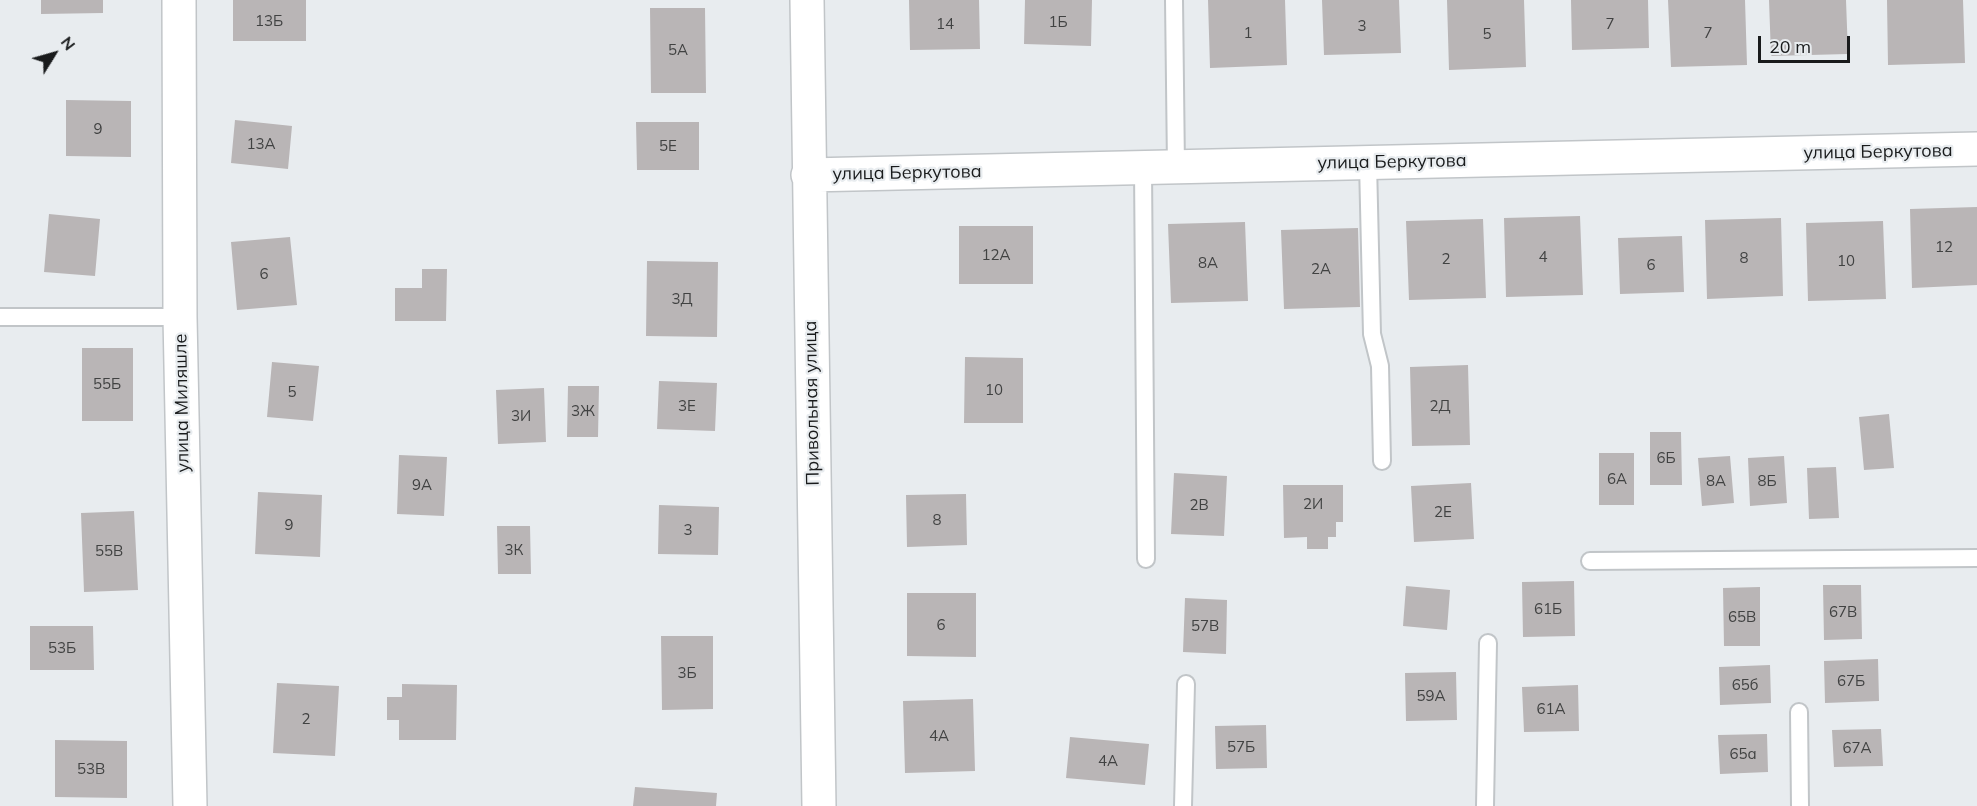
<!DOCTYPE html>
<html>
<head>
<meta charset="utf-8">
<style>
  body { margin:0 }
  #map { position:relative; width:1977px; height:806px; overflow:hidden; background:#e8ecef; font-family:Mulish,sans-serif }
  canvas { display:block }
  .north { position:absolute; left:24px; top:24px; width:60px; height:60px; -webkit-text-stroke:4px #e8ecef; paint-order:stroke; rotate:53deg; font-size:16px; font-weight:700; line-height:24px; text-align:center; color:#191b1c }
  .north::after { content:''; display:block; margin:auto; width:21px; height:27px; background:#191b1c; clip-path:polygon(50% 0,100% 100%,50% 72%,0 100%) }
  .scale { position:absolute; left:1758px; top:36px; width:92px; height:27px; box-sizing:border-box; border:3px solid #191b1c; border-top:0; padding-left:8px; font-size:18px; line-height:21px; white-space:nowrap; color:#191b1c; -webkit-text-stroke:4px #e8ecef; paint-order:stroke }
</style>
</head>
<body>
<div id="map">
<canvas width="1977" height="806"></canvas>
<div class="north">N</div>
<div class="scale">20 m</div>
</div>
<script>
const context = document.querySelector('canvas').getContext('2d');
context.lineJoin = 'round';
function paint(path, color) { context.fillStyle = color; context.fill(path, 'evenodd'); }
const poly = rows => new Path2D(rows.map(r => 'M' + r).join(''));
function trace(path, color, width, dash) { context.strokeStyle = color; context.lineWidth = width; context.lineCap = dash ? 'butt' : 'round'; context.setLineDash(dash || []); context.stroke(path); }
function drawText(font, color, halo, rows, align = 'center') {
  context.font = font + ' Mulish,sans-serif'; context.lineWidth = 4.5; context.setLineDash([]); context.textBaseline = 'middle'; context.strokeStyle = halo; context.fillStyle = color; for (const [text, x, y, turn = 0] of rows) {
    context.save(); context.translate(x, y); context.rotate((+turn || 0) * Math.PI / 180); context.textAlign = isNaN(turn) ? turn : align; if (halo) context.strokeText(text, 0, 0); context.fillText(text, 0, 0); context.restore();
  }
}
paint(poly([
  [41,0,103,0,103,13,41,14],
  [233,0,306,0,306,41,233,41],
  [909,0,979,0,980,49,910,50],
  [1025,0,1092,0,1091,46,1024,44],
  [1208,0,1285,0,1287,65,1210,68],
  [1322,0,1399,0,1401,53,1324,55],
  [1447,0,1524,0,1526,67,1449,70],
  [1571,0,1648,0,1649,48,1572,50],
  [1668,0,1745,0,1747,65,1671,67],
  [1769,0,1846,0,1848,54,1771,56],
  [1887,0,1963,0,1965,63,1888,65],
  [650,8,705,8,706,93,651,93],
  [66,100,131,101,131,157,66,156],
  [235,120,292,126,288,169,231,163],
  [636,122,699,122,699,170,637,170],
  [1977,207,1977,285,1912,288,1910,209],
  [49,214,100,219,95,276,44,272],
  [1580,216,1583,295,1506,297,1504,218],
  [1781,218,1783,296,1707,299,1705,220],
  [1483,219,1486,298,1409,300,1406,221],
  [1883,221,1886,299,1808,301,1806,223],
  [1245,222,1248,301,1171,303,1168,224],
  [959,226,1033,226,1033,284,959,284],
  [1358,228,1360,307,1284,309,1281,230],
  [1682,236,1684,292,1620,294,1618,238],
  [290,237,297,305,237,310,231,242],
  [647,261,718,262,717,337,646,336],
  [422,269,447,269,446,321,395,321,395,288,422,288],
  [82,348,133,348,133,421,82,421],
  [965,357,1023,358,1023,423,964,423],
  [272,362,319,366,313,421,267,417],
  [1468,365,1470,445,1412,446,1410,367],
  [659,381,717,383,715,431,657,429],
  [568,386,599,386,598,437,567,437],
  [544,388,546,442,498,444,496,390],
  [1889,414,1894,468,1864,470,1859,417],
  [1650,432,1681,432,1682,485,1650,485],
  [1599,453,1634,453,1634,505,1599,505],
  [399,455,447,457,444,516,397,514],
  [1730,456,1734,503,1702,506,1698,458],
  [1784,456,1787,503,1750,506,1748,458],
  [1836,467,1839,518,1809,519,1807,468],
  [1174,473,1227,476,1224,536,1171,534],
  [1471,483,1474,539,1414,542,1411,486],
  [1283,485,1343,485,1343,522,1336,522,1336,537,1328,537,1328,549,1307,549,1307,537,1284,538],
  [258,492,322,495,320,557,255,554],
  [966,494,967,545,907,547,906,495],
  [659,505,719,507,718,555,658,554],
  [134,511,138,590,84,592,81,513],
  [497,526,530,526,531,574,498,574],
  [1574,581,1575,636,1523,637,1522,582],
  [1823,585,1861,585,1862,639,1824,640],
  [1406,586,1450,590,1447,630,1403,626],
  [1760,587,1760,646,1724,646,1723,588],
  [907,593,976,593,976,657,907,656],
  [1185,598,1227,600,1226,654,1183,652],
  [30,626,93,626,94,670,30,670],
  [661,636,713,636,713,709,662,710],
  [1878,659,1879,701,1825,703,1824,661],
  [1770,665,1771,703,1720,705,1719,667],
  [1456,672,1457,720,1406,721,1405,673],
  [277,683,339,686,335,756,273,753],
  [402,684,457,685,456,740,399,740,399,720,387,720,387,697,402,697],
  [1578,685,1579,731,1524,732,1522,687],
  [973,699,975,771,905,773,903,701],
  [1266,725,1267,768,1216,769,1215,726],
  [1881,729,1883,766,1834,767,1832,730],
  [1767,734,1768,772,1720,774,1718,735],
  [1070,737,1149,744,1145,785,1066,778],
  [55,740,127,741,127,798,55,797],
  [635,787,717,793,716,806,633,806]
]), '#b9b5b6');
const service = poly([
  [1174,0,1176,167],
  [1368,163,1372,334,1380,366,1382,461],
  [1143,168,1146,559],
  [0,317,180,317],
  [1590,561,1977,558],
  [1799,712,1800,806],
  [1183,806,1186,684],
  [1485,806,1488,643]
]);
const minor = poly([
  [179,0,180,317,190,806],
  [807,0,819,806],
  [808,175,1977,149]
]);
trace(service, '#c1c5c8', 20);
trace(minor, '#c1c5c8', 36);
trace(service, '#fff', 16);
trace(minor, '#fff', 33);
drawText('15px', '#414242', null, [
  ["13Б",269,21],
  ["1Б",1058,22],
  ["14",945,24],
  ["7",1610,24],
  ["3",1362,26],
  ["1",1248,33],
  ["7",1708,33],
  ["5",1487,34],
  ["5А",678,50],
  ["9",98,129],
  ["13А",261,144],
  ["5Е",668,146],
  ["12",1944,247],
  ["12А",996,255],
  ["4",1543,257],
  ["8",1744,258],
  ["2",1446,259],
  ["10",1846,261],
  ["8А",1208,263],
  ["6",1651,265],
  ["2А",1321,269],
  ["6",264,274],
  ["3Д",682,299],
  ["55Б",107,384],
  ["10",994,390],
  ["5",292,392],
  ["3Е",687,406],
  ["2Д",1440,406],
  ["3Ж",583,411],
  ["3И",521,416],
  ["6Б",1666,458],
  ["6А",1617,479],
  ["8А",1716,481],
  ["8Б",1767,481],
  ["9А",422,485],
  ["2И",1313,504],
  ["2В",1199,505],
  ["2Е",1443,512],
  ["8",937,520],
  ["9",289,525],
  ["3",688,530],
  ["3К",514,550],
  ["55В",109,551],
  ["61Б",1548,609],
  ["67В",1843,612],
  ["65В",1742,617],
  ["6",941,625],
  ["57В",1205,626],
  ["53Б",62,648],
  ["3Б",687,673],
  ["67Б",1851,681],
  ["65б",1745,685],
  ["59А",1431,696],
  ["61А",1551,709],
  ["2",306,719],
  ["4А",939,736],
  ["57Б",1241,747],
  ["67А",1857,748],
  ["65а",1743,754],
  ["4А",1108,761],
  ["53В",91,769]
]);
drawText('18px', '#191b1c', '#e8ecef', [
  ["улица Беркутова",1878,152,-1],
  ["улица Беркутова",1392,162,-1],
  ["улица Беркутова",907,173,-1],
  ["улица Миляшле",182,403,-91],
  ["Привольная улица",812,403,-91]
]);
</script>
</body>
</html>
